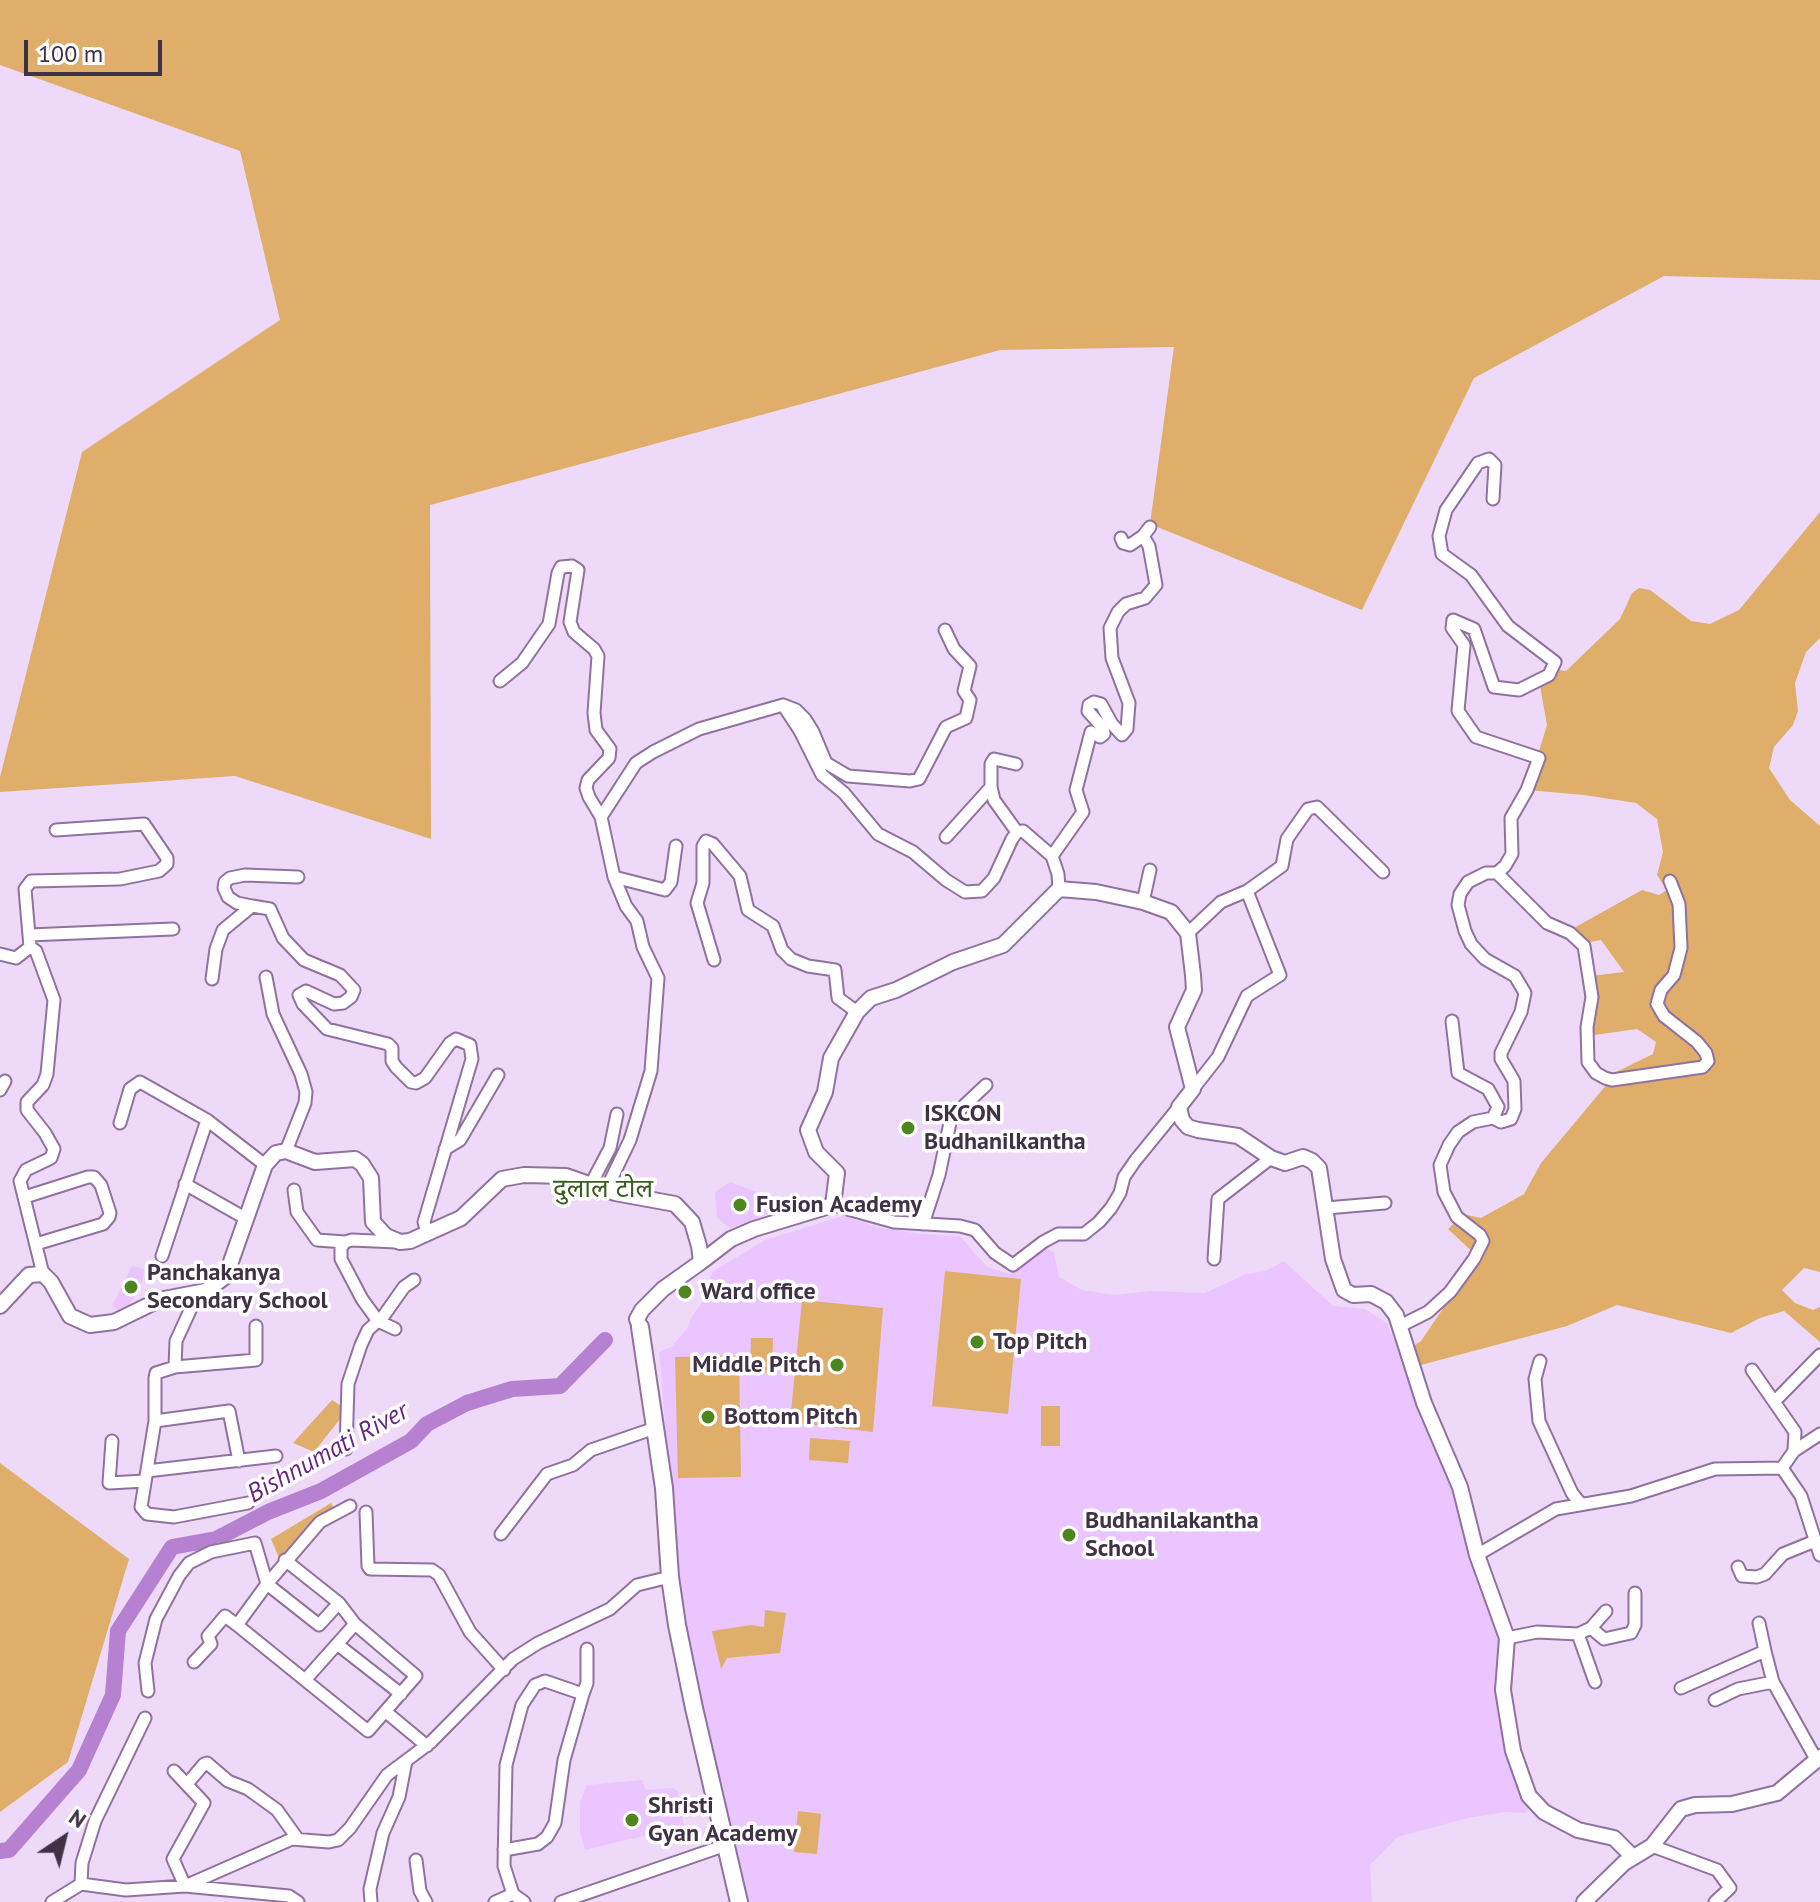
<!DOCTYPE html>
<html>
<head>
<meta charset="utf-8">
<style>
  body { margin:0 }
  #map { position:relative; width:1820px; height:1902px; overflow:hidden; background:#eedaf8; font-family:"PT Sans",sans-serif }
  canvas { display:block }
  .north { position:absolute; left:24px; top:1798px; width:80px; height:80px; -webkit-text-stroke:6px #fff; paint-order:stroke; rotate:35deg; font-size:22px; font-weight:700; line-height:32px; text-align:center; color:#3f3246 }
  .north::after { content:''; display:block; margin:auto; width:28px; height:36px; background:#3f3246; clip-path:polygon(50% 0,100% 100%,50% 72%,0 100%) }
  .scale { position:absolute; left:24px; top:40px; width:138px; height:36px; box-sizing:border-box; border:4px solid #3f3246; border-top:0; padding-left:10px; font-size:24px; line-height:28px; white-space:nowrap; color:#3f3246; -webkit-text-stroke:6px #fff; paint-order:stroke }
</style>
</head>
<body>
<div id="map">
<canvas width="1820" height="1902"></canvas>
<div class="north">N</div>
<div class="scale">100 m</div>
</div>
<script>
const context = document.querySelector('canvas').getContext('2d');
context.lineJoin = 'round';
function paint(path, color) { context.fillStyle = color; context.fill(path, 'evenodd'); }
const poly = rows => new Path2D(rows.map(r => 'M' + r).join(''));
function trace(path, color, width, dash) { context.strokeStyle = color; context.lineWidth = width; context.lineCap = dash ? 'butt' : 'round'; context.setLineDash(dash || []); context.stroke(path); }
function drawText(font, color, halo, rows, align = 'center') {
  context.font = font + ' "PT Sans","Noto Sans Devanagari",sans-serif'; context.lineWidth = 7; context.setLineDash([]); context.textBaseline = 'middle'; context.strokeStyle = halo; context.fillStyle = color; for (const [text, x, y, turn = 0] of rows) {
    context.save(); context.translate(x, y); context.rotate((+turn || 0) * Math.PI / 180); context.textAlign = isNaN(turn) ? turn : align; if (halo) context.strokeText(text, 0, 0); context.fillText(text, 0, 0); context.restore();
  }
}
paint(poly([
  [730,1182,760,1193,768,1214,730,1228,717,1218,715,1192],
  [843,1216,878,1227,920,1234,960,1236,987,1267,1009,1274,1047,1248,1054,1253,1059,1277,1082,1290,1114,1295,1150,1291,1205,1293,1246,1274,1266,1271,1284,1261,1333,1306,1365,1309,1387,1323,1449,1473,1505,1651,1501,1689,1531,1805,1525,1813,1506,1812,1468,1818,1398,1837,1370,1865,1372,1902,747,1902,717,1788,681,1613,659,1352,671,1347,687,1329,691,1318,705,1298,712,1272,765,1240],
  [132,1266,144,1269,143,1280,125,1314,112,1306],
  [642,1780,646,1790,672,1788,678,1791,684,1826,585,1850,580,1832,580,1802,587,1785]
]), '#ebc5ff');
paint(poly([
  [0,0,1820,0,1820,280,1664,276,1474,378,1362,610,1150,524,1174,347,1000,350,430,505,431,839,235,776,0,792,0,777,82,452,280,320,240,151,0,65],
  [1820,512,1820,638,1806,652,1795,683,1798,711,1793,725,1774,747,1769,768,1790,800,1820,826,1820,1272,1804,1268,1782,1290,1795,1303,1813,1310,1820,1307,1820,1342,1784,1311,1760,1318,1731,1333,1617,1305,1567,1326,1421,1365,1412,1347,1421,1341,1478,1257,1448,1229,1463,1214,1481,1218,1524,1194,1541,1163,1618,1071,1653,1054,1656,1042,1637,1029,1594,1035,1583,1031,1587,995,1583,977,1624,972,1601,940,1579,944,1572,929,1642,890,1659,895,1667,890,1657,875,1663,852,1657,819,1636,803,1584,795,1527,790,1547,725,1539,680,1552,669,1566,671,1620,619,1632,593,1639,588,1650,590,1691,621,1710,624,1739,610],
  [945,1271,1021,1279,1008,1414,932,1406],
  [802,1300,883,1308,873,1432,790,1422],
  [751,1338,773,1338,772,1373,750,1372],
  [739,1356,741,1477,678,1478,675,1357],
  [332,1400,347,1410,314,1452,293,1443],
  [1041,1406,1060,1406,1060,1446,1041,1446],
  [810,1438,850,1441,848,1463,809,1460],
  [0,1463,129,1559,68,1762,0,1812],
  [331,1503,336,1511,292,1546,280,1560,271,1539],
  [765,1610,786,1613,780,1653,727,1658,721,1669,712,1631,751,1625,764,1627],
  [798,1811,821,1814,817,1854,794,1852]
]), '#dfae6a');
trace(poly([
  [0,1851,9,1850,79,1770,113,1695,118,1631,172,1547,216,1539,268,1512,321,1491,411,1441,427,1424,467,1403,512,1389,560,1386,605,1340]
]), '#b781d2', 16);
const minor = poly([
  [1493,499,1495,465,1489,459,1478,463,1446,510,1439,536,1442,554,1471,575,1508,626,1555,662,1549,675,1519,690,1494,687,1474,629,1453,620,1452,628,1464,645,1458,711,1476,737,1539,758,1527,790,1511,818,1512,854,1505,866,1497,873,1547,923,1570,933,1584,946,1592,997,1587,1027,1588,1062,1596,1073,1605,1078,1612,1080,1703,1067,1708,1061,1706,1053,1697,1042,1664,1016,1657,1004,1661,990,1674,975,1681,948,1679,904,1670,881],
  [1121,538,1123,543,1130,545,1143,536],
  [945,630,954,649,970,666,964,691,970,700,966,718,946,727,919,779,910,781,848,776,826,763,813,732,805,719,796,710,783,705,800,731,822,775,844,793,878,834,913,852,946,880,965,892,982,891,994,878,1012,839,1017,832,1023,831,1052,856,1058,874,1059,889],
  [500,681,522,663,549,624,558,573,561,567,572,566,578,570,570,622,574,632,594,649,598,656,594,713,596,730,610,749,609,758,588,780,586,788,589,797,601,817,614,877,626,906,637,921,643,947,658,978,651,1071,630,1140,606,1190],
  [991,787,991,764,994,759,1016,764],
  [601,817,636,763,653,752,699,729,783,705],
  [946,837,991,787,994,800,1017,832],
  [1052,856,1083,812,1076,790,1091,732,1100,737,1104,734,1103,728,1088,711,1089,705,1094,702,1101,704,1112,724,1122,735,1127,729,1129,703,1112,658,1110,628,1118,612,1126,604,1145,598,1156,585,1149,546,1143,536,1150,527],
  [614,877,665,890,671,882,676,846],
  [1143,902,1150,870],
  [252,906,237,903,228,897,224,888,225,882,230,878,245,875,298,877],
  [1188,933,1221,902,1247,891,1282,866,1287,839,1308,809,1317,807,1383,872],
  [29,935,173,929],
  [30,947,25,889,31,881,120,879,159,871,167,864,167,858,144,824,56,830],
  [0,954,16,958,30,947,36,951,54,1000,47,1074,43,1085,27,1102,27,1110,45,1133,54,1149,51,1158,26,1170,20,1181,43,1274],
  [714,960,697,903,703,883,703,846,706,841,713,844,740,876,748,910,773,926,782,950,791,959,808,966,835,970,838,998,857,1012],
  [266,977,273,1014,301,1074,306,1092,305,1103,286,1151],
  [212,979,216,949,223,930,252,906,270,909,283,938,304,960,340,975,354,990,351,997,343,1003,334,1004,306,991,299,995,303,1004,327,1029,388,1044,392,1048,392,1061,396,1067,411,1082,416,1083,425,1078,450,1043,456,1039,470,1045,472,1059,424,1222,427,1234],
  [1193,1089,1218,1057,1247,996,1280,975,1247,891],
  [0,1090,5,1081],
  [1493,1118,1501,1122,1511,1119,1515,1109,1514,1081,1501,1059,1501,1053,1521,1012,1525,993,1515,976,1485,959,1471,944,1465,931,1458,905,1460,894,1468,882,1486,873,1497,873],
  [120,1123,130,1089,140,1082,207,1120,265,1165],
  [445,1149,460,1140,498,1075],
  [185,1184,245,1218],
  [591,1184,610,1148,617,1114],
  [294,1190,297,1212,317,1240,345,1242],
  [25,1197,88,1177,94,1177,101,1185,110,1213,109,1217,103,1224,36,1244],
  [833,1205,894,1222,960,1226,975,1230,995,1253,1013,1265,1043,1242,1058,1234,1084,1234,1099,1222,1111,1208,1120,1193,1124,1177,1135,1161,1179,1107],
  [1326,1208,1385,1203],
  [923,1224,939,1175,951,1118,986,1085],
  [162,1256,207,1120],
  [1214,1259,1218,1199,1271,1158],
  [198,1293,176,1341,175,1367,156,1373,155,1378,155,1421,141,1507,147,1514,174,1517,248,1503],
  [380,1321,404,1287,414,1280],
  [1400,1326,1428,1312,1450,1292,1474,1259,1483,1241,1480,1235,1457,1217,1444,1192,1440,1165,1449,1145,1458,1132,1473,1122,1493,1118,1498,1107,1488,1089,1458,1073,1452,1021],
  [395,1329,378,1321,362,1299,341,1259,341,1248,345,1242,352,1240,396,1242],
  [1540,1361,1535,1379,1539,1421,1572,1493,1580,1503],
  [175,1367,256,1360,256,1326],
  [1752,1370,1795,1432,1794,1451,1782,1468,1801,1496,1820,1555],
  [1774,1402,1820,1355],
  [155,1421,229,1411,239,1461],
  [112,1441,109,1483,145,1481],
  [346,1449,348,1384,361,1345,368,1330,378,1321],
  [1794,1451,1820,1434],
  [147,1471,276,1456],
  [366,1512,368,1566,370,1569,432,1570,439,1575,470,1632,504,1670],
  [501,1534,547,1474,573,1465,591,1450,655,1428],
  [1477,1555,1556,1509,1631,1496,1715,1469,1782,1468],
  [1738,1567,1742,1576,1757,1577,1765,1574,1783,1554,1815,1541],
  [339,1603,319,1625,267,1584,320,1522,350,1506],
  [1591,1628,1604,1639,1631,1633,1635,1625,1635,1593],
  [1578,1634,1595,1682],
  [1507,1638,1537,1632,1578,1634,1591,1628,1606,1611],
  [337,1644,401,1694],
  [1765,1651,1773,1682,1816,1759],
  [194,1662,211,1644,208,1636,225,1616,237,1625],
  [305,1680,355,1624],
  [1681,1688,1765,1651,1759,1623],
  [148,1691,145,1663,156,1619,179,1576,189,1563,211,1552,255,1543,267,1584,237,1625,368,1731,416,1676,355,1624,339,1603,285,1560],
  [583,1694,587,1683,587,1649],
  [1715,1700,1738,1689,1773,1682],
  [386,1712,427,1746],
  [174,1771,204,1803,173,1859,185,1886,292,1839,329,1842,338,1840,350,1828,387,1775,431,1742,513,1659,538,1643,610,1609,637,1585,670,1577],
  [187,1784,204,1764,207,1763,228,1781,248,1789,277,1810,297,1838],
  [1652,1846,1717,1870,1730,1888,1715,1902],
  [504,1850,538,1844,547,1837,555,1823,564,1760,583,1694,545,1681,535,1685,522,1705,506,1765,504,1866,513,1894,524,1902],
  [416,1860,420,1891,426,1902],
  [81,1884,82,1863,95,1821,145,1718],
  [52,1902,81,1884,126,1890,185,1886,289,1896,298,1902],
  [371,1902,370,1889,383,1833,399,1797,406,1761],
  [495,1902,513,1894],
  [561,1902,726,1845]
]);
const tertiary = poly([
  [701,1262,731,1239,754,1229,833,1205,837,1173,816,1152,808,1130,825,1092,831,1058,857,1012,871,998,896,990,953,962,1003,945,1059,889,1096,892,1143,902,1171,912,1188,933,1193,975,1194,990,1177,1027,1193,1089,1179,1107,1182,1120,1188,1127,1198,1130,1238,1136,1271,1158,1285,1163,1303,1157,1312,1161,1319,1168,1333,1259,1344,1290,1353,1295,1371,1294,1386,1302,1396,1315,1424,1403,1460,1487,1477,1555,1507,1638,1503,1690,1513,1751,1529,1796,1544,1812,1578,1830,1614,1838,1632,1856],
  [0,1306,29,1275,43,1274,51,1282,70,1316,90,1325,114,1322,159,1300,206,1291,226,1276,265,1165,276,1153,286,1151,315,1162,355,1159,362,1164,371,1178,373,1222,386,1236,400,1242,410,1241,461,1218,502,1179,524,1175,566,1176,615,1193,675,1204,692,1222,699,1246,701,1262,663,1289,642,1310,637,1319,640,1327],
  [1584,1902,1624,1863,1652,1846,1681,1809,1695,1805,1732,1804,1777,1793,1820,1757]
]);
const secondary = poly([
  [640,1327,664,1488,670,1577,677,1625,694,1708,739,1902]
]);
trace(minor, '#9071a0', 15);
trace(tertiary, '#9071a0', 18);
trace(secondary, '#9071a0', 20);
trace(minor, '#fff', 11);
trace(tertiary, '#fff', 14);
trace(secondary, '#fff', 16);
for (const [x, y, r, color] of [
  [908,1128,8,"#4e851e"],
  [740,1205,8,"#4e851e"],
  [131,1287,8,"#4e851e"],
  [685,1292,8,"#4e851e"],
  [977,1342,8,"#4e851e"],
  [837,1365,8,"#4e851e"],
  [708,1417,8,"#4e851e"],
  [1069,1535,8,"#4e851e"],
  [632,1820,8,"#4e851e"]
]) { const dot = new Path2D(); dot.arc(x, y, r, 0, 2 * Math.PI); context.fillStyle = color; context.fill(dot); trace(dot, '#fff', 3); }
drawText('bold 24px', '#3f3246', '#fff', [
  ["ISKCON",924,1114],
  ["Budhanilkantha",924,1142],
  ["Fusion Academy",756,1205],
  ["Panchakanya",147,1273],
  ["Secondary School",147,1301],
  ["Ward office",701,1292],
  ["Top Pitch",993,1342],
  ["Middle Pitch",821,1365,"right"],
  ["Bottom Pitch",724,1417],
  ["Budhanilakantha",1085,1521],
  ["School",1085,1549],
  ["Shristi",648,1806],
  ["Gyan Academy",648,1834]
], 'left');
drawText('26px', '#3a5e1f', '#fff', [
  ["दुलाल टोल",603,1190]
]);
drawText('italic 26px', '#682484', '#fff', [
  ["Bishnumati River",328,1453,-29]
]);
</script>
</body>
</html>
